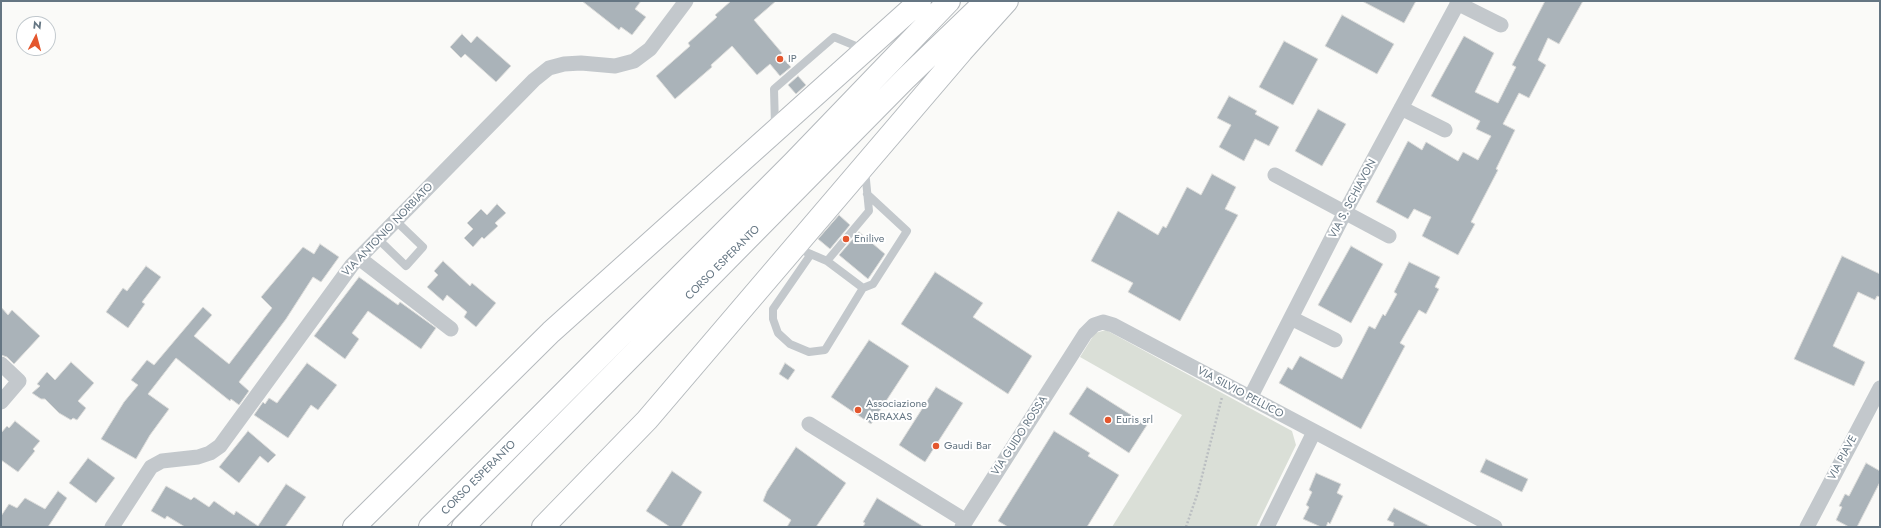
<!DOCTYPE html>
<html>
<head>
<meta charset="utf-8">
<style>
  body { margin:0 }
  #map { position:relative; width:1881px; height:528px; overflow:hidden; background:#fafaf8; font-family:Jost,sans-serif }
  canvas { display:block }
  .frame { position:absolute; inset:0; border:2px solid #657683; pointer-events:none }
  .north { position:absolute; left:16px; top:16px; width:40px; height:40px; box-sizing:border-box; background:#fff; border:1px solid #c1c8cd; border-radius:50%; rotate:6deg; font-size:11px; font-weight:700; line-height:16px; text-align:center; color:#657683 }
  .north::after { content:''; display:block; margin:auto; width:14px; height:18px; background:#e4572e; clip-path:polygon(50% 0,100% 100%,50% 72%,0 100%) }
</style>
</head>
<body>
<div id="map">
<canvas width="1881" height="528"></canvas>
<div class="frame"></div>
<div class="north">N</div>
</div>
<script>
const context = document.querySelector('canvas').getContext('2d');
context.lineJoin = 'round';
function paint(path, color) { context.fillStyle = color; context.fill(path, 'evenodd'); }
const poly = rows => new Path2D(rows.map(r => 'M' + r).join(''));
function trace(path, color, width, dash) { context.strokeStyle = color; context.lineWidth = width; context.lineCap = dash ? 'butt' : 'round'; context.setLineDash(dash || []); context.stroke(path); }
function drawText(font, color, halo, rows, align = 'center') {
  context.font = font + ' Jost,sans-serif'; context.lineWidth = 4; context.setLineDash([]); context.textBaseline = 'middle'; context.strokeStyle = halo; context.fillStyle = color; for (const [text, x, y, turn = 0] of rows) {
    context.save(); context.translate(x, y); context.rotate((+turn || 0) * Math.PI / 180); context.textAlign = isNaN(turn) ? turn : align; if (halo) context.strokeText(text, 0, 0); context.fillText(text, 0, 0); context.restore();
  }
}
paint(poly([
  [1106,330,1292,431,1296,445,1256,527,1112,527,1182,415,1080,357,1095,333]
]), '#dadfd7');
const building = poly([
  [582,1,641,1,635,9,646,17,632,35,621,27,619,30,582,1],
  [731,1,776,1,754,20,782,53,780,55,791,67,780,76,770,64,757,75,732,46,711,65,712,67,675,99,656,76,690,46,688,43,717,17,715,15,731,1],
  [1362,1,1416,1,1404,23,1362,1],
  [1545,1,1583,1,1559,44,1548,38,1538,60,1546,65,1529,98,1519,93,1503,124,1515,130,1496,169,1498,170,1471,222,1475,224,1458,255,1422,236,1431,217,1414,209,1408,219,1376,202,1408,141,1422,150,1426,142,1458,161,1463,152,1478,160,1491,136,1476,129,1480,121,1431,96,1464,36,1494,53,1475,92,1498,103,1516,67,1512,65,1545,1],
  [1342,15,1394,44,1377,74,1325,46,1342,15],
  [462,34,471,43,477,36,511,66,496,82,465,54,461,58,450,47,462,34],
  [1284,41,1318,59,1293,105,1259,87,1284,41],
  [798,76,806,85,796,94,788,85,798,76],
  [1229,96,1257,111,1255,114,1279,127,1269,146,1255,139,1244,161,1219,147,1231,125,1217,118,1229,96],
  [1318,109,1346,124,1322,166,1295,151,1318,109],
  [1212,174,1236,187,1225,209,1238,215,1180,321,1128,292,1133,283,1091,261,1118,211,1158,235,1163,226,1166,228,1187,187,1201,195,1212,174],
  [497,204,506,213,495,223,498,226,484,239,482,237,473,247,464,238,473,229,467,223,481,209,487,215,497,204],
  [839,215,850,225,830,249,818,239,839,215],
  [859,232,885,254,868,279,839,255,859,232],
  [320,244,339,257,321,282,313,277,286,319,239,382,249,391,239,405,231,399,230,401,176,358,148,394,169,409,150,435,136,459,101,439,124,402,138,385,131,380,147,360,154,365,203,307,212,315,194,336,229,364,272,308,261,297,303,247,314,254,320,244],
  [1351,246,1383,264,1351,323,1318,305,1351,246],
  [1842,256,1880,274,1880,297,1877,296,1875,300,1858,292,1833,346,1865,362,1854,386,1794,359,1842,256],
  [443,261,470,286,472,283,496,303,476,327,464,317,467,312,447,295,443,301,427,287,438,275,434,271,443,261],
  [1409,262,1440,277,1435,287,1439,289,1426,314,1419,310,1400,343,1405,346,1361,429,1279,383,1288,367,1292,370,1300,356,1342,379,1369,326,1375,329,1383,314,1385,316,1397,294,1394,292,1409,262],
  [146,266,161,277,142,302,145,304,128,328,106,312,123,288,127,291,146,266],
  [935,272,983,303,973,317,1032,356,1008,394,901,324,935,272],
  [359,277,398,305,400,302,436,328,421,349,368,311,352,333,359,339,345,359,314,336,359,277],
  [1,307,8,315,12,310,40,336,14,364,7,357,1,355,1,307],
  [869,340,909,366,871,424,831,397,869,340],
  [71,362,94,383,78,401,86,408,77,420,73,418,71,420,59,413,45,399,41,399,32,393,40,386,37,384,47,372,55,380,71,362],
  [307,363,337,385,318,410,311,405,288,438,254,415,263,402,265,404,269,398,277,403,307,363],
  [785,363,795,370,788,380,779,374,785,363],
  [936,387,963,403,925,462,899,445,936,387],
  [1087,387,1147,425,1129,453,1069,414,1087,387],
  [15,421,40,441,33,449,35,451,18,472,1,460,1,433,7,426,9,428,15,421],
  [248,431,276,455,268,463,260,456,239,483,219,467,248,431],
  [1054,431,1090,453,1088,456,1119,475,1087,527,1008,527,998,521,1054,431],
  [796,447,846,483,816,527,787,527,791,520,763,501,767,491,796,447],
  [88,458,115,478,96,503,69,483,88,458],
  [1486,459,1528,479,1522,492,1480,472,1486,459],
  [1866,463,1880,471,1880,482,1857,527,1849,527,1836,520,1842,507,1839,506,1845,494,1849,496,1866,463],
  [672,471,702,492,681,527,670,527,646,511,672,471],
  [1316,473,1341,484,1337,493,1343,496,1330,524,1328,522,1326,527,1321,527,1303,519,1309,507,1306,505,1312,492,1309,490,1316,473],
  [286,484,306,497,285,527,185,527,167,516,165,519,151,511,166,486,191,500,194,497,209,507,214,501,234,515,236,511,258,526,286,484],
  [58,491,67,498,48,527,1,527,1,516,9,504,17,508,25,498,45,509,58,491],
  [877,498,924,527,863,527,865,523,863,522,877,498],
  [1394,508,1431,527,1393,527,1394,523,1387,520,1394,508]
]);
paint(building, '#aab3b9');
trace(building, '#dcdcda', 1);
const highway = poly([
  [354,527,551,332,920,1],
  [430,527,794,162,949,1],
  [463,527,905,79,986,1],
  [543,527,647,420,962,51,1007,1]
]);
trace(highway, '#b4b9bd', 24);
trace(poly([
  [1186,527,1198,492,1222,397]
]), '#bbbfc2', 2.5, [2, 2]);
trace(poly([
  [775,126,774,89,834,37,863,49],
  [378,239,406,266,423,247,396,221],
  [806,252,827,261,869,211,865,170],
  [811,254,773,309,773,319,778,333,790,344,809,352,825,350,863,288,827,261],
  [863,288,873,284,907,231,867,194]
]), '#c3c8cc', 8);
trace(poly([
  [1457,3,1501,25],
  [1401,108,1445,130],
  [1275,175,1389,236],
  [359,258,451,329],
  [1291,318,1335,340],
  [1,364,19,381,1,402],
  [1250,398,1345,212,1459,1],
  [809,424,966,521],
  [112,527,151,467,162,461,198,457,210,453,220,446,352,265,534,80,549,68,564,64,581,63,615,66,634,61,650,49,686,1],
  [962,527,1085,334,1094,325,1103,322,1113,325,1495,527],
  [1267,527,1314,432],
  [1807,527,1880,388]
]), '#c3c8cc', 15);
trace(highway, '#fff', 22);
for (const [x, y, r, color] of [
  [780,59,4,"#e4572e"],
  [846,239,4,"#e4572e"],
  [858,410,4,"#e4572e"],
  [1108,420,4,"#e4572e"],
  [936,446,4,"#e4572e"]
]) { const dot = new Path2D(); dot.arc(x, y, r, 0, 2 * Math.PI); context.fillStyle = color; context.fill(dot); trace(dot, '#fff', 1.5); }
drawText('11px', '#657683', '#fff', [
  ["IP",788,59],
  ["Enilive",854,239],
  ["Associazione",866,404],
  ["ABRAXAS",866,417],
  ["Euris srl",1116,420],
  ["Gaudi Bar",944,446]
], 'left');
drawText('11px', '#657683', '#fff', [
  ["VIA S. SCHIAVON",1353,199,-62],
  ["VIA ANTONIO NORBIATO",388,230,-46],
  ["CORSO ESPERANTO",723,263,-45],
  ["VIA SILVIO PELLICO",1240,393,28],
  ["VIA GUIDO ROSSA",1020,436,-57],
  ["VIA PIAVE",1843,458,-62],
  ["CORSO ESPERANTO",479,478,-45]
]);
</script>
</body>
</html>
